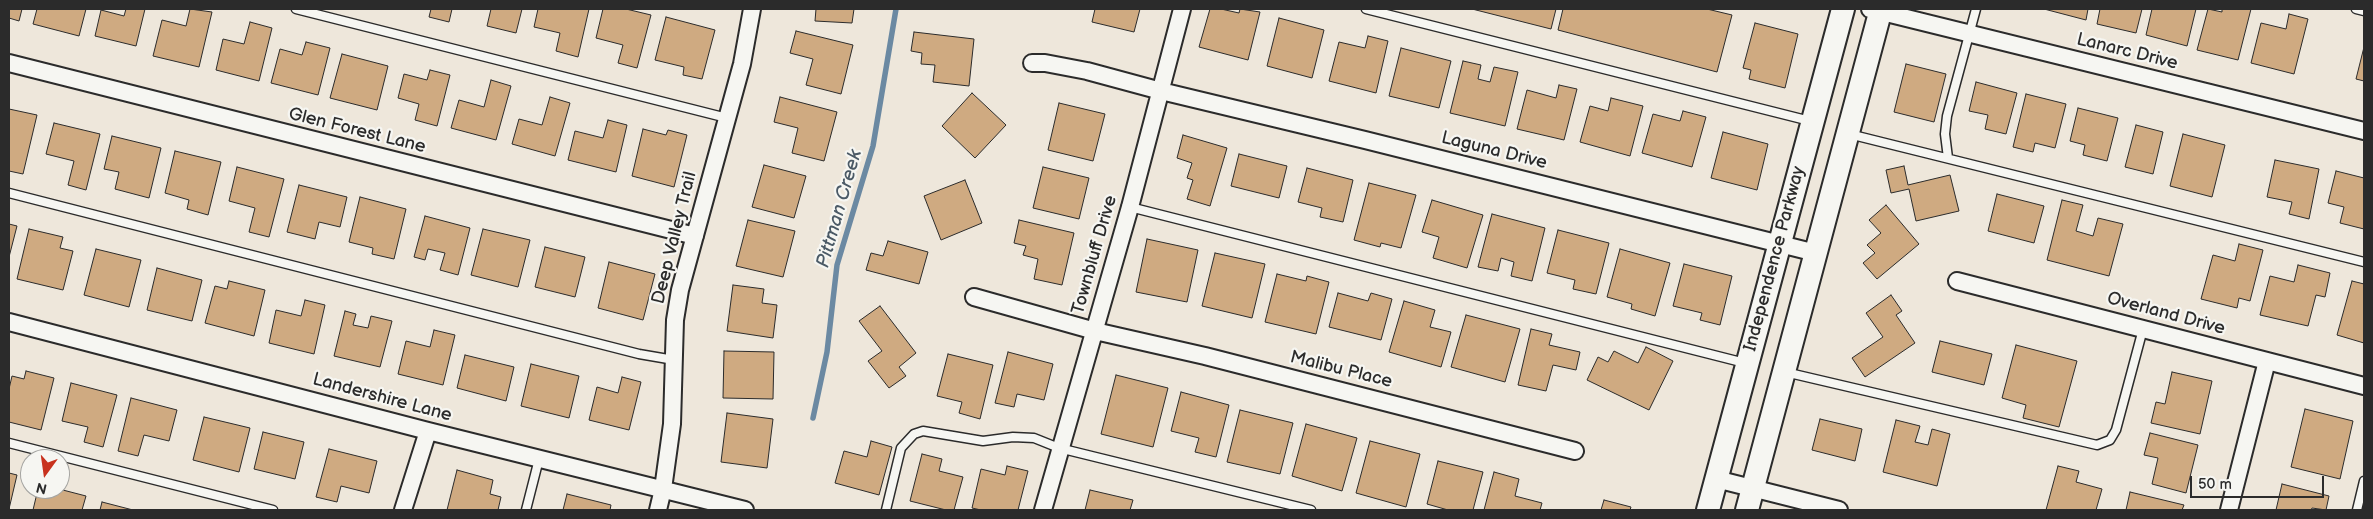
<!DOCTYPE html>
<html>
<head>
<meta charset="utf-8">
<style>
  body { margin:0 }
  #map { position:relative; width:2373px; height:519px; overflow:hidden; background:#eee7db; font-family:"Balsamiq Sans",sans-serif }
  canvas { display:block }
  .frame { position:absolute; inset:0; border:10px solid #2b2b2b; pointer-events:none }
  .north { position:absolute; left:20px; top:449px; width:50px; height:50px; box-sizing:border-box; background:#f6f6f2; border:1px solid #a5a5a2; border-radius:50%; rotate:194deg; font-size:14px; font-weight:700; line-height:20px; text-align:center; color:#2b2b2b }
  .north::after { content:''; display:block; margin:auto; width:18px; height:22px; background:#c8321e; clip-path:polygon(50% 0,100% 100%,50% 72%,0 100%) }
  .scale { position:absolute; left:2190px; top:476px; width:134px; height:22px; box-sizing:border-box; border:2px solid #2b2b2b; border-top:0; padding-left:6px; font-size:15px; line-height:18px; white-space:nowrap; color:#2b2b2b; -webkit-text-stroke:4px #f6f6f2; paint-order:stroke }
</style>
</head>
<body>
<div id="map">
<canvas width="2373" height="519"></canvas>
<div class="frame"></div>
<div class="north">N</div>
<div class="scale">50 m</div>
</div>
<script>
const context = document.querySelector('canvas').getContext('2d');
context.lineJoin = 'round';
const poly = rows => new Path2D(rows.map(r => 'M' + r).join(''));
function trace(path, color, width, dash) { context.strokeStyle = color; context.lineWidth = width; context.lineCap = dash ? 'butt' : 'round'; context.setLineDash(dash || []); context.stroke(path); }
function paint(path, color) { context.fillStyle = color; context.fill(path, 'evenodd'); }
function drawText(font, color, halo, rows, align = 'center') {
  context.font = font + ' "Balsamiq Sans",sans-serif'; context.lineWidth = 4.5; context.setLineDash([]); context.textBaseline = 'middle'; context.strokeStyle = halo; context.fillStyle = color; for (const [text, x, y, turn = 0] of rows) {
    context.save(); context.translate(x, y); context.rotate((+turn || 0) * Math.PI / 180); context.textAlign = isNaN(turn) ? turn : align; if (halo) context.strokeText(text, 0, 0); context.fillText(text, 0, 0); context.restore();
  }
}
trace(poly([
  [813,418,827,352,837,265,873,146,896,9]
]), '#6b89a2', 5.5);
const building = poly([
  [9,9,22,9,19,21,9,18,9,9],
  [37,9,86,9,79,36,33,24,37,9],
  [126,9,145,9,136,46,95,36,101,10,124,16,126,9],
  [190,9,212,12,199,67,153,56,162,20,186,26,190,9],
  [431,9,452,9,449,22,429,17,431,9],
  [491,9,522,9,516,33,487,26,491,9],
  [538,9,589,9,578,57,556,51,560,33,534,27,538,9],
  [603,9,626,9,651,15,637,68,618,63,623,45,596,38,603,9],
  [816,9,854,9,852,23,815,21,816,9],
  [1095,9,1140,9,1134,32,1092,22,1095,9],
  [1210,9,1221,9,1239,13,1240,9,1260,12,1248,60,1199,47,1210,9],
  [1472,9,1556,9,1551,29,1472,9],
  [1563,9,1707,9,1732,15,1717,72,1558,30,1563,9],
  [2044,9,2088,9,2086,20,2044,9],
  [2100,9,2142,9,2136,33,2097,24,2100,9],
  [2152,9,2196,9,2187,46,2146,35,2152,9],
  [2208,9,2222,12,2222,9,2251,9,2238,60,2197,50,2208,9],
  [2289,14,2308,19,2294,74,2251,63,2261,23,2286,29,2289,14],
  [666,17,715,30,702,79,683,75,684,67,655,60,666,17],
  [1279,18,1324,30,1312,78,1267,66,1279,18],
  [250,22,272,28,259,81,216,70,223,39,244,44,250,22],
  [1755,23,1798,34,1785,88,1749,79,1751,70,1743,68,1755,23],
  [796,31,853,45,841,94,806,85,813,59,790,53,796,31],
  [914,32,974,39,969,86,933,82,935,65,921,64,922,53,911,51,914,32],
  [1368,36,1388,41,1376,93,1329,81,1339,42,1365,48,1368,36],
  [306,42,330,48,318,95,271,83,280,49,302,55,306,42],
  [2364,47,2364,81,2356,79,2364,47],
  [1401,48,1451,61,1439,108,1389,96,1401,48],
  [342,54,388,66,377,110,330,98,342,54],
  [1463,61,1481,65,1478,79,1490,82,1494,67,1518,72,1505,126,1450,113,1463,61],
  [1906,64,1946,74,1934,122,1894,112,1906,64],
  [430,70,450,75,437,126,415,120,419,104,398,98,404,74,427,80,430,70],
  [491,80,511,86,496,140,451,128,459,100,484,107,491,80],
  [1976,82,2017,93,2006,134,1985,129,1988,115,1969,111,1976,82],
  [1559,85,1577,89,1564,140,1517,129,1527,90,1556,98,1559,85],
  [972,93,1006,125,975,158,942,126,972,93],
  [2026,94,2066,104,2055,148,2035,143,2033,152,2013,147,2026,94],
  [550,97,570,103,555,156,512,144,519,119,542,125,550,97],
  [780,97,837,112,824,161,792,153,798,128,774,122,780,97],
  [1611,98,1643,106,1630,156,1580,142,1590,106,1608,111,1611,98],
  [1059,103,1105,114,1093,161,1048,150,1059,103],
  [2078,108,2118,118,2107,161,2083,155,2085,145,2070,141,2078,108],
  [9,109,37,115,23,174,9,171,9,109],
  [1683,111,1706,117,1692,167,1642,153,1653,114,1680,121,1683,111],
  [608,120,627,125,616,172,568,160,575,131,603,138,608,120],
  [54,123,100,134,86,190,68,185,74,161,46,154,54,123],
  [2136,125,2163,132,2153,174,2125,167,2136,125],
  [643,129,666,135,668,130,687,135,674,187,632,176,643,129],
  [1723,132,1768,144,1757,190,1711,178,1723,132],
  [2183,134,2225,145,2212,197,2170,186,2183,134],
  [1183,135,1227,148,1210,206,1187,199,1193,180,1187,178,1192,163,1177,158,1183,135],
  [112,136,161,148,149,198,115,189,119,172,104,169,112,136],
  [175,151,221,162,208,215,187,209,189,200,165,193,175,151],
  [1239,154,1287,166,1279,198,1231,186,1239,154],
  [2275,160,2319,169,2309,219,2289,214,2292,202,2267,197,2275,160],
  [764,165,806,176,794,218,752,207,764,165],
  [1904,166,1908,185,1950,175,1959,211,1916,221,1909,189,1891,193,1886,170,1904,166],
  [237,167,284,179,269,237,249,232,255,208,229,201,237,167],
  [1043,167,1089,178,1079,219,1033,208,1043,167],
  [1307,168,1353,180,1343,222,1320,217,1322,208,1298,202,1307,168],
  [2336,171,2364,178,2364,229,2340,223,2344,207,2328,203,2336,171],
  [965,180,982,223,941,240,924,196,965,180],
  [1369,183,1416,195,1401,248,1381,243,1380,247,1354,240,1369,183],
  [299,185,347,197,340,227,319,222,315,239,287,232,299,185],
  [1997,194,2044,206,2034,243,1988,231,1997,194],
  [360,197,406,209,394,259,372,254,373,248,349,242,360,197],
  [1432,200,1483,215,1467,268,1433,258,1439,237,1422,232,1432,200],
  [2062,200,2083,205,2076,231,2093,236,2098,218,2123,224,2109,276,2047,260,2062,200],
  [1886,205,1919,244,1877,279,1863,263,1875,253,1867,245,1881,233,1869,220,1886,205],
  [1492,214,1545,228,1532,281,1511,276,1514,262,1501,258,1498,271,1478,267,1492,214],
  [425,216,470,228,458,275,440,270,445,253,428,249,425,260,414,257,425,216],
  [748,220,795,231,783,277,736,266,748,220],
  [1019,220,1074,233,1062,285,1034,279,1038,259,1023,255,1026,246,1014,243,1019,220],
  [9,224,17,226,9,257,9,224],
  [29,229,63,237,60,248,73,251,63,290,17,279,29,229],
  [483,229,530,240,518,287,471,275,483,229],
  [1558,230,1609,243,1596,294,1573,289,1575,280,1547,273,1558,230],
  [1147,239,1198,250,1187,302,1136,292,1147,239],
  [888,241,928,252,919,284,866,270,871,253,883,256,888,241],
  [2239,244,2263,250,2250,301,2239,298,2237,308,2201,299,2213,255,2235,261,2239,244],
  [545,247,585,257,575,297,535,287,545,247],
  [96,249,141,260,129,307,84,295,96,249],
  [1620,249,1670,263,1655,316,1631,309,1632,304,1607,297,1620,249],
  [1215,253,1265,264,1252,318,1202,306,1215,253],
  [609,262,655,274,643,320,598,308,609,262],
  [1684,264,1732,276,1720,325,1700,320,1702,313,1673,306,1684,264],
  [2298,265,2330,273,2325,297,2316,295,2308,326,2260,315,2270,276,2294,282,2298,265],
  [157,268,202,280,192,321,147,310,157,268],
  [1277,274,1306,281,1307,276,1329,282,1316,334,1265,322,1277,274],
  [229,281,265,290,254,336,205,323,215,286,227,289,229,281],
  [2352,281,2364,284,2364,343,2337,335,2352,281],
  [733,285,764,289,762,303,777,305,773,338,727,331,733,285],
  [1338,293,1368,301,1371,293,1392,299,1381,340,1329,327,1338,293],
  [1891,295,1902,311,1896,315,1915,343,1865,377,1852,358,1883,337,1866,313,1891,295],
  [305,300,325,305,314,354,269,343,276,310,301,316,305,300],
  [1404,301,1435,310,1430,327,1451,332,1441,367,1389,352,1404,301],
  [880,306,916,353,899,367,906,376,889,388,868,361,882,351,859,321,880,306],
  [345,311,356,314,353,325,368,328,371,316,392,321,380,367,334,356,345,311],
  [1466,315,1520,329,1505,382,1451,367,1466,315],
  [1531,329,1552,334,1549,345,1580,352,1576,370,1553,365,1546,391,1518,385,1531,329],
  [434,330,455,335,443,385,398,374,406,341,430,347,434,330],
  [1940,341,1992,354,1984,385,1932,372,1940,341],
  [2016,345,2077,361,2059,427,2023,418,2026,405,2002,398,2016,345],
  [1646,347,1673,361,1649,410,1587,380,1598,357,1608,362,1614,351,1638,363,1646,347],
  [724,351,774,352,773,399,723,398,724,351],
  [1008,352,1053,364,1044,400,1017,394,1014,407,995,403,1008,352],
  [948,354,993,365,980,419,959,413,962,402,937,396,948,354],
  [465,355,514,367,506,401,457,388,465,355],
  [531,364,579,376,569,418,521,406,531,364],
  [26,371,54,378,41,430,9,422,9,389,12,376,24,379,26,371],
  [2172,372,2212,381,2200,434,2151,423,2156,402,2165,404,2172,372],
  [1116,375,1168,388,1153,447,1101,434,1116,375],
  [622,377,641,382,629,430,589,420,597,387,618,393,622,377],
  [71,383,117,395,103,447,84,442,88,427,62,421,71,383],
  [1181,392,1229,405,1216,457,1195,452,1199,438,1171,431,1181,392],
  [131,398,177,410,169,441,144,435,138,456,118,451,131,398],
  [2305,409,2353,421,2340,479,2291,467,2305,409],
  [1240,410,1293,423,1280,474,1227,462,1240,410],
  [727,413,773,419,767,468,721,462,727,413],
  [204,417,250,428,239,472,193,460,204,417],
  [1820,419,1862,429,1855,461,1812,450,1820,419],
  [1896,420,1920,426,1915,442,1928,445,1932,429,1950,434,1937,486,1883,472,1896,420],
  [1306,424,1357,438,1342,491,1292,476,1306,424],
  [263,432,304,442,295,479,254,469,263,432],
  [2150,433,2198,445,2186,493,2152,484,2158,458,2144,455,2150,433],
  [871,441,892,447,879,495,835,483,844,451,867,457,871,441],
  [1370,441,1420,454,1406,507,1356,493,1370,441],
  [329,449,377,461,369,493,341,486,337,502,316,497,329,449],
  [922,454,942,459,939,471,963,477,954,510,946,510,910,501,922,454],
  [1438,461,1483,472,1473,510,1448,510,1427,504,1438,461],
  [1007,466,1028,471,1018,510,981,510,972,508,981,469,1005,475,1007,466],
  [2058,466,2079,471,2076,482,2102,489,2096,510,2046,510,2058,466],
  [457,470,493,480,490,494,501,497,498,510,447,510,457,470],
  [1494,472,1519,479,1515,496,1542,503,1540,510,1484,510,1494,472],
  [9,473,17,475,9,509,9,473],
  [2282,484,2329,496,2326,510,2312,508,2311,510,2276,510,2282,484],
  [38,489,59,489,86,496,82,510,33,510,38,489],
  [1090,490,1133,500,1130,510,1085,510,1090,490],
  [2130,492,2184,505,2182,510,2126,510,2130,492],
  [567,494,611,505,610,510,563,510,567,494],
  [1604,500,1631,507,1630,510,1601,510,1604,500],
  [102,502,133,510,100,510,102,502]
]);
paint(building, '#cfaa81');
trace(building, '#2b2b2b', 1);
const service = poly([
  [296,9,727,118],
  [1366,9,1810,121],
  [2356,9,2364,11],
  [1849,134,2364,262],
  [1948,158,1945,134,1947,116,1976,9],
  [9,193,639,354,674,360],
  [1130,207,1745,363],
  [1785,372,2097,445,2110,440,2116,430,2143,329],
  [9,443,273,510],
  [526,510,539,459],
  [886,510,901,448,914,434,923,431,983,441,1013,437,1034,438,1059,448,1311,510],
  [2357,510,2364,481]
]);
const minor = poly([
  [1870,9,2364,131],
  [9,63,695,236],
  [1032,63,1045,63,1087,71,1161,91,1365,140,1816,253],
  [1957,281,2364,386],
  [974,297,1095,331,1205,356,1575,451],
  [9,322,428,431,745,510],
  [1716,479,1839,510],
  [403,510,428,431],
  [658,510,663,489,672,424,675,320,680,290,742,64,752,9],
  [1043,510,1130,207,1182,9],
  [2229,510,2267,361]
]);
const secondary = poly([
  [1708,510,1843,9],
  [1747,510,1881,9]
]);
trace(service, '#2b2b2b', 11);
trace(minor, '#2b2b2b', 20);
trace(secondary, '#2b2b2b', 26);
trace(service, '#f6f6f2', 8);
trace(minor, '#f6f6f2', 16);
trace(secondary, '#f6f6f2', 22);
drawText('18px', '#2b2b2b', '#f6f6f2', [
  ["Lanarc Drive",2127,52,14],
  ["Glen Forest Lane",357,131,14],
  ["Laguna Drive",1494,151,14],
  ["Deep Valley Trail",675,238,-76],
  ["Townbluff Drive",1095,255,-74],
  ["Independence Parkway",1775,259,-75],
  ["Overland Drive",2166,314,15],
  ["Malibu Place",1341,370,14],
  ["Landershire Lane",382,398,15]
]);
drawText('italic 19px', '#4b5a66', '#f6f6f2', [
  ["Pittman Creek",840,209,-74]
]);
</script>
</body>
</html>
